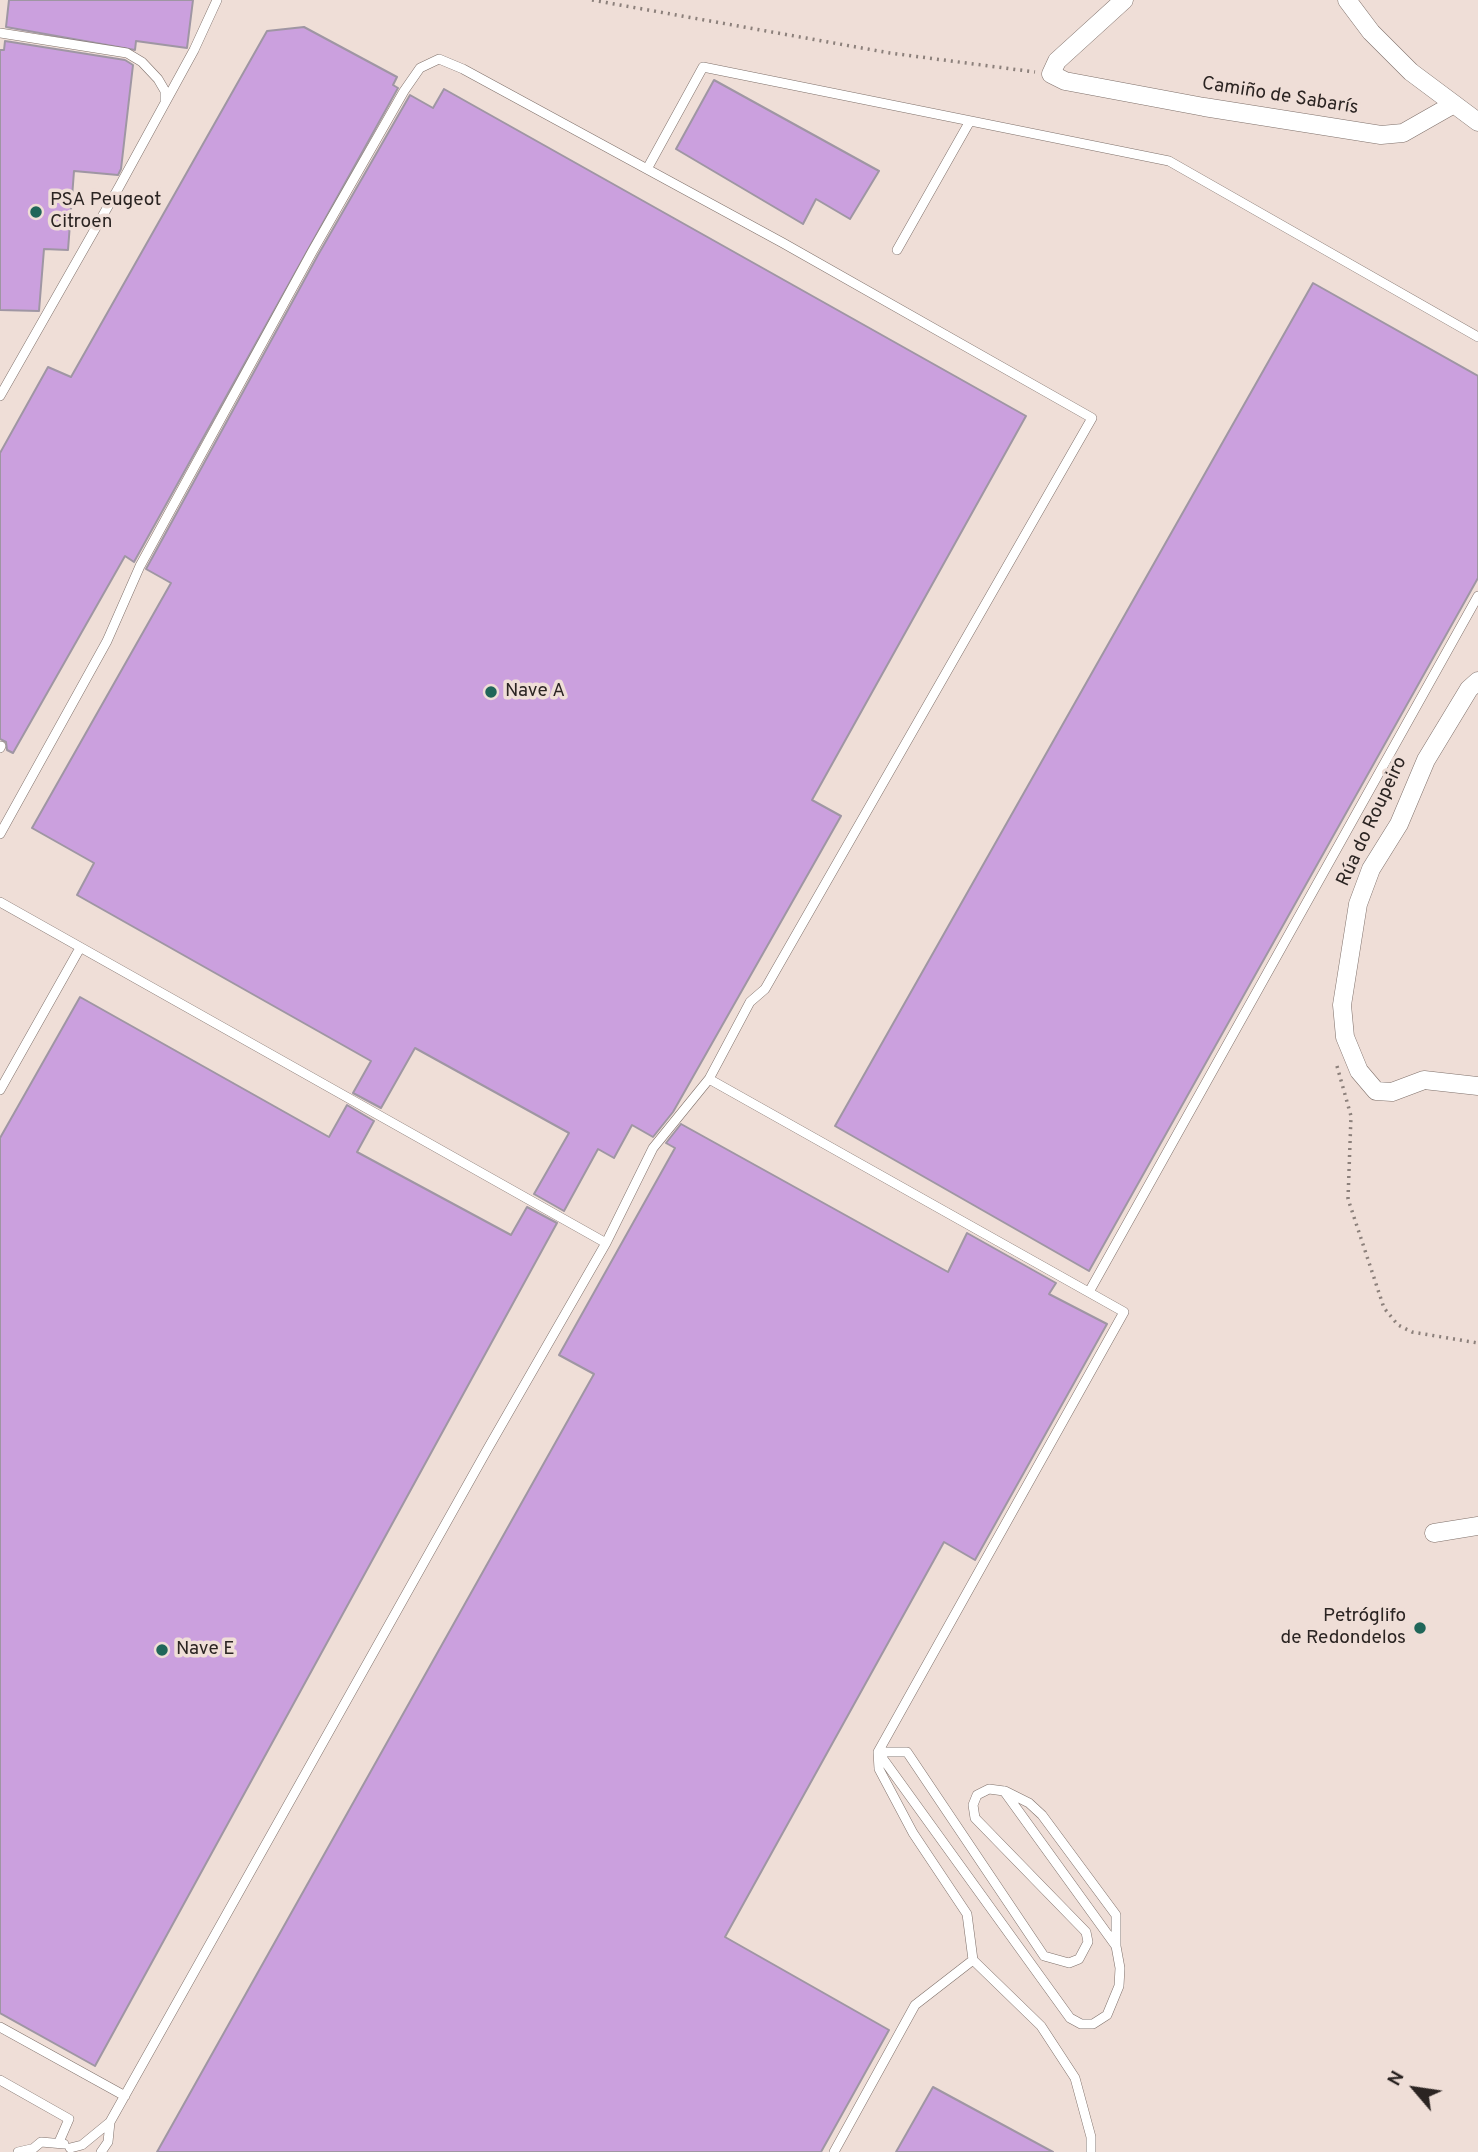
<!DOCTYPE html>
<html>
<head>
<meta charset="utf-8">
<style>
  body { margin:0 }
  #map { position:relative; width:1478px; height:2152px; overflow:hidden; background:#efded7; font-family:Overpass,sans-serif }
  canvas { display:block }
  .north { position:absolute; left:1380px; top:2054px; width:70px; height:70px; -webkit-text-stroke:5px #efded7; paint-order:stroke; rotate:299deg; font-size:19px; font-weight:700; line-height:28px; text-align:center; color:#2b2422 }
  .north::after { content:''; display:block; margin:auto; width:24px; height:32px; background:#2b2422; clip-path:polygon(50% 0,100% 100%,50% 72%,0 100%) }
</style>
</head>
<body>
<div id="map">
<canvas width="1478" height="2152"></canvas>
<div class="north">N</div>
</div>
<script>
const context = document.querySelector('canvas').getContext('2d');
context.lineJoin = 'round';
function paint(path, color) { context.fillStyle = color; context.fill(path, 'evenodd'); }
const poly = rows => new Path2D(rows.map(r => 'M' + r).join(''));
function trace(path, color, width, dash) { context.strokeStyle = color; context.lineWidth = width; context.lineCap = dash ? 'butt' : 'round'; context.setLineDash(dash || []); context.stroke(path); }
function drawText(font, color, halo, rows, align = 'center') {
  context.font = font + ' Overpass,sans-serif'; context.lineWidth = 7; context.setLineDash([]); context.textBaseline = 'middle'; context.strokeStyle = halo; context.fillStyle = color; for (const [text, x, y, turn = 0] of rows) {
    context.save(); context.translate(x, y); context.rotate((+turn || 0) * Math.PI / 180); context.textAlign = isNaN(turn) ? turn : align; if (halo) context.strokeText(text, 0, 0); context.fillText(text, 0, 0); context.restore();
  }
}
const building = poly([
  [9,0,193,0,187,48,136,41,135,50,6,27,9,0],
  [304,27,397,77,393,85,398,88,134,562,125,556,13,753,7,750,6,742,0,739,0,453,48,367,71,377,267,31,304,27],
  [5,41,125,60,133,65,121,169,118,175,74,171,68,250,44,249,39,311,0,310,0,50,4,50,5,41],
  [714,80,879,171,850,219,816,199,803,224,676,149,714,80],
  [444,89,1026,416,812,800,841,816,673,1112,653,1137,632,1125,614,1158,598,1149,564,1211,534,1194,569,1133,415,1048,381,1108,353,1093,371,1061,77,895,94,863,32,828,171,583,146,569,318,255,410,95,433,108,444,89],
  [1313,283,1478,376,1478,578,1089,1271,835,1126,1313,283],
  [80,997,329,1137,347,1105,374,1121,357,1152,511,1235,527,1207,557,1223,95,2066,0,2013,0,1138,80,997],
  [681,1124,948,1272,967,1233,1056,1283,1049,1294,1107,1324,975,1560,944,1542,725,1937,889,2030,821,2152,157,2152,594,1374,559,1355,675,1148,666,1143,681,1124],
  [933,2087,1053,2152,896,2152,933,2087]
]);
paint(building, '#cba0de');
trace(building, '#9f96a3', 2);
const service = poly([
  [0,33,127,53,142,62,158,79,165,91,165,101],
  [647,169,703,67,1169,161,1478,337],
  [897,250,970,121],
  [0,396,119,187,194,50,217,0],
  [0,748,1,746],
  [0,834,107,641,140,566,312,252,404,91,420,68,439,59,463,69,783,243,1092,418,765,989,750,1002,709,1079,653,1148,606,1243,487,1450,110,2122,82,2145,70,2148],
  [0,902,606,1243],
  [709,1079,1124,1312,878,1752,879,1769,913,1833,967,1914,973,1960,1041,2026,1075,2078,1091,2137,1091,2152],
  [0,1090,80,948],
  [1089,1292,1478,596],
  [878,1752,907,1752,1044,1956,1069,1963,1079,1959,1088,1942,1086,1932,975,1818,973,1805,977,1795,989,1789,1004,1791,1116,1946,1120,1968,1119,1986,1107,2015,1093,2024,1081,2024,1070,2018,878,1752],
  [1005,1791,1029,1803,1042,1815,1116,1915,1116,1946],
  [0,2027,125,2096],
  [0,2080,69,2119,59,2142],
  [18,2152,31,2149],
  [29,2152,41,2142,64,2144],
  [101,2152,108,2142,110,2122],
  [834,2152,915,2005,973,1960]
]);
const minor = poly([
  [1124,0,1057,61,1051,74,1065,81,1204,107,1381,135,1403,133,1454,104],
  [1347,0,1371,32,1411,72,1478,122],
  [1478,681,1469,689,1426,760,1399,824,1371,869,1358,904,1342,1005,1345,1037,1359,1071,1376,1091,1392,1092,1424,1080,1478,1086],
  [1434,1533,1478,1526]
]);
trace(service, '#7f706a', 10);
trace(minor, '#7f706a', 19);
trace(poly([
  [592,0,890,53,1035,72],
  [1337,1066,1351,1116,1348,1199,1384,1308,1398,1325,1412,1332,1478,1343]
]), '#8c807b', 3.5, [2, 5]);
trace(service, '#fff', 9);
trace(minor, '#fff', 18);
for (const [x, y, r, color] of [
  [36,212,7,"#206659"],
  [491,692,7,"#206659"],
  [1420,1628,7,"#206659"],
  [162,1650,7,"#206659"]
]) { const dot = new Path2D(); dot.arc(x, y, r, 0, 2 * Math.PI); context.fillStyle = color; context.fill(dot); trace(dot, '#efded7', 2.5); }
drawText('19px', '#2b2422', '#efded7', [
  ["Camiño de Sabarís",1280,97,9],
  ["Rúa do Roupeiro",1373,822,-65]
]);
drawText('19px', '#2b2422', '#efded7', [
  ["PSA Peugeot",50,201],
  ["Citroen",50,223],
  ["Nave A",505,692],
  ["Petróglifo",1406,1617,"right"],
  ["de Redondelos",1406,1639,"right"],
  ["Nave E",176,1650]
], 'left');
</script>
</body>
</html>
